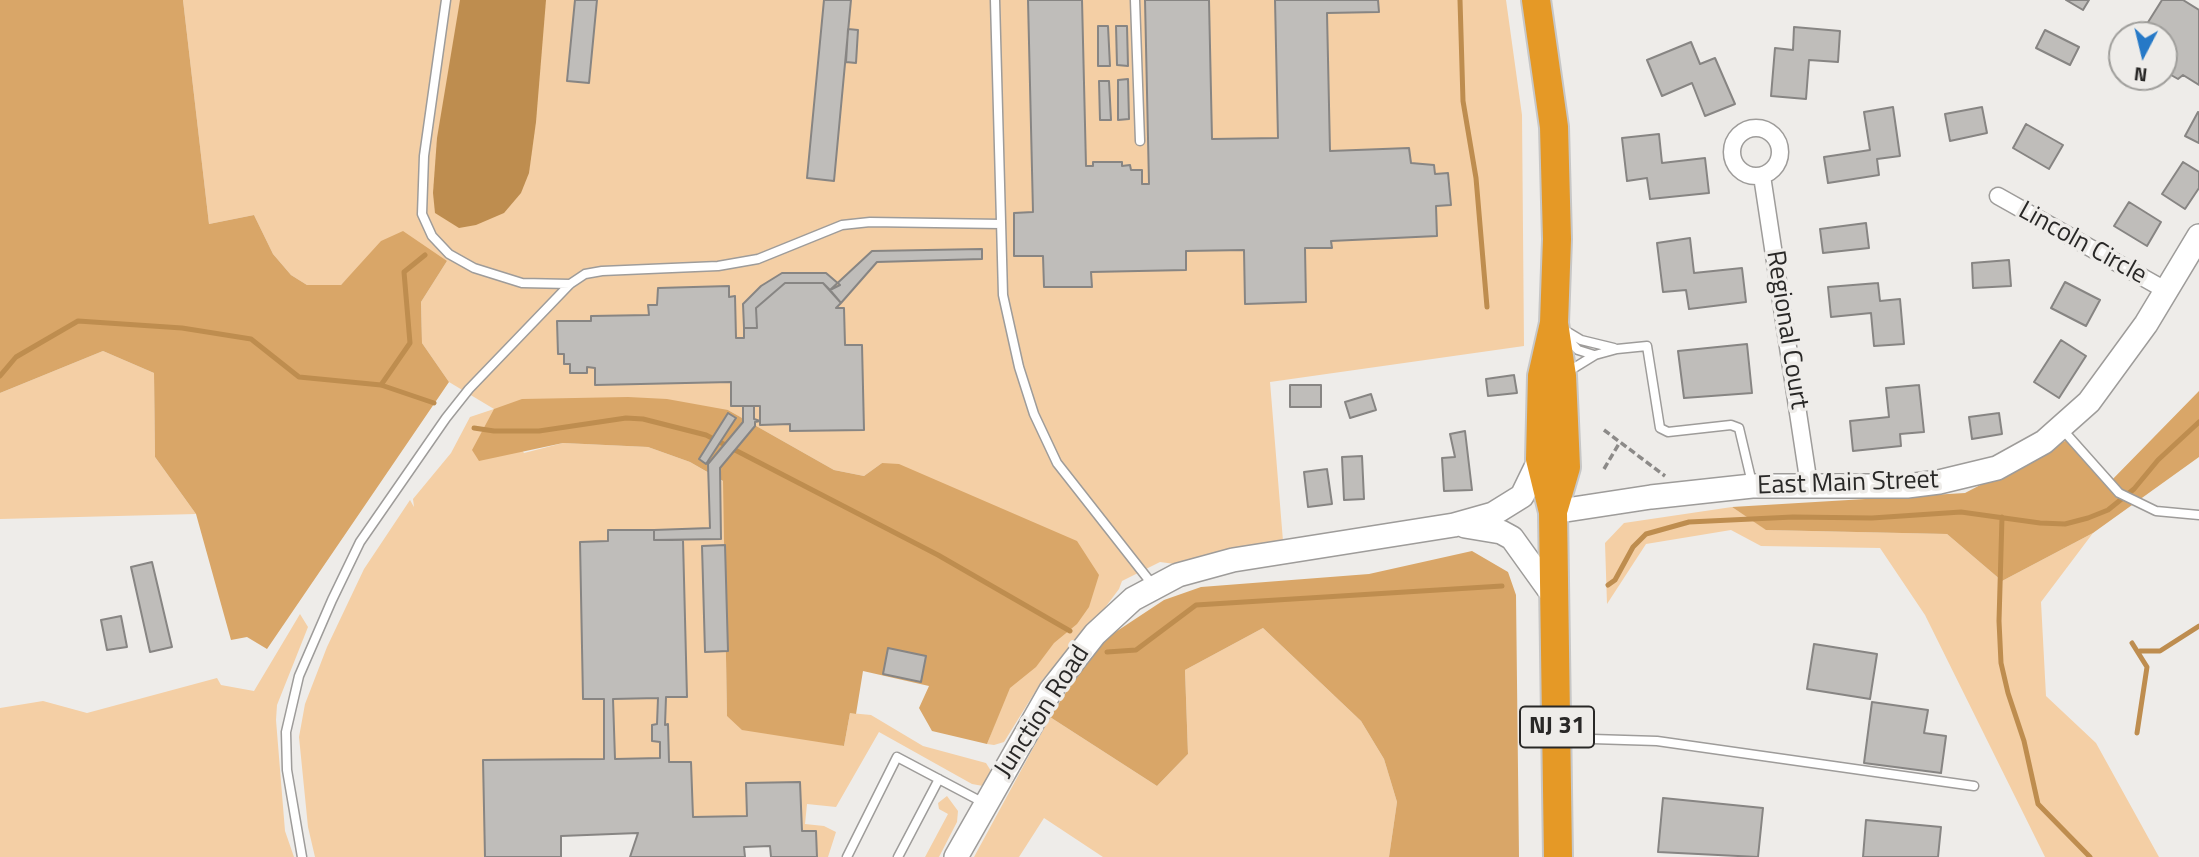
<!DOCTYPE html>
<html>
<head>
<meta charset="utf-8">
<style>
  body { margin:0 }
  #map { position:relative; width:2199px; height:857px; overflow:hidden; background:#eeece9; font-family:"Titillium Web",sans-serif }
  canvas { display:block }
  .north { position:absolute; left:2108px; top:21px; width:70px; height:70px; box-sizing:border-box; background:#eeece9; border:2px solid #9f9e9b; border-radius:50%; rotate:187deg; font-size:19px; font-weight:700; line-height:28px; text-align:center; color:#292827 }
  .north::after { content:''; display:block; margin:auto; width:24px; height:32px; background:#2679c7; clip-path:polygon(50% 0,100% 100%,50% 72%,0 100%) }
</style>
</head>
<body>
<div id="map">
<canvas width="2199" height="857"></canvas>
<div class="north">N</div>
</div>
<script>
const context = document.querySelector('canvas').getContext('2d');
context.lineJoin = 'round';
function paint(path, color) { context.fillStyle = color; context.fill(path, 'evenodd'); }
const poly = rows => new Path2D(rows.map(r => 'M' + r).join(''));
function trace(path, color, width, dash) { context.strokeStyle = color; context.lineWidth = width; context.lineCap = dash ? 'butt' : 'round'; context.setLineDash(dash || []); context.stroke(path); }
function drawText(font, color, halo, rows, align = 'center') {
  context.font = font + ' "Titillium Web",sans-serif'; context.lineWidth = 7; context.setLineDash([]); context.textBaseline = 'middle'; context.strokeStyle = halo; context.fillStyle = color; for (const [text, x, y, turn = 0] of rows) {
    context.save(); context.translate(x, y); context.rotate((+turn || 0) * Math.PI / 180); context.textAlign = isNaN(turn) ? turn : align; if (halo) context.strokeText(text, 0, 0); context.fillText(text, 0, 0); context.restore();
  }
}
paint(poly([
  [183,0,1506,0,1522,115,1524,346,1270,382,1283,541,1175,564,1160,562,1122,581,1119,589,1095,621,1043,679,1004,742,994,745,987,744,1009,687,882,463,864,476,834,470,728,410,494,409,524,453,563,443,648,447,690,462,731,486,725,545,702,546,705,652,726,652,727,716,844,746,850,713,871,715,923,746,986,763,991,771,989,782,983,786,972,784,879,732,836,807,807,804,805,824,824,826,836,832,828,857,817,857,816,831,802,831,800,782,747,783,747,816,693,817,691,762,669,762,668,725,665,725,666,697,687,697,683,540,654,540,654,530,608,530,608,541,580,543,583,699,658,698,657,724,652,725,652,741,660,742,660,758,528,761,485,857,315,857,308,827,299,737,305,704,327,647,364,569,410,500,414,507,413,499,451,453,470,417,494,409,449,382,422,343,421,302,447,261,361,266,341,285,307,285,291,275,273,254,254,215,209,224],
  [103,351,154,373,155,457,196,514,0,519,0,393],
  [1732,507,1767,530,1947,534,2002,581,2093,533,2041,602,2046,696,2096,743,2159,857,2045,857,1925,615,1880,548,1761,546,1731,530,1646,544,1607,604,1605,543,1624,523],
  [300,614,308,627,277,705,276,720,285,831,294,857,0,857,0,708,43,701,87,713,217,678,221,685,254,691],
  [1263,628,1361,721,1384,759,1397,802,1389,857,1103,857,1044,818,1019,857,974,857,1050,717,1157,786,1188,754,1185,670],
  [947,796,958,811,957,822,939,857,925,857,948,814,939,809,938,803]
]), '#f4cfa5');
paint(poly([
  [0,0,183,0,209,224,254,215,273,254,291,275,307,285,341,285,381,241,403,231,447,261,421,302,422,343,449,382,267,649,247,637,231,640,196,514,155,457,154,373,103,351,0,393],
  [2199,391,2199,457,2093,533,2002,581,1947,534,1766,530,1732,507,1965,493,2067,440,2107,485],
  [628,397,667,399,728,410,834,470,864,476,882,463,899,464,1077,541,1099,575,1089,607,1077,624,1054,643,1036,667,1010,688,987,744,932,731,919,708,929,686,863,671,856,714,850,713,844,746,742,730,727,716,723,481,690,462,648,447,563,443,479,461,472,450,494,409,522,399],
  [1472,551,1508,572,1516,595,1519,857,1389,857,1397,802,1384,759,1361,721,1263,628,1185,670,1188,754,1157,786,1050,717,1087,660,1108,637,1164,600,1201,587,1369,574]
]), '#d9a668');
paint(poly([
  [460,0,546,0,536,122,529,173,521,193,504,213,476,225,459,228,435,213,433,193,437,138]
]), '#be8d4f');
trace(poly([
  [1460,0,1463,101,1476,178,1487,307],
  [0,376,16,357,78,321,182,328,251,339,299,377,381,385,434,403],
  [381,385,410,343,404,272,425,255],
  [474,428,494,431,539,431,626,418,643,419,706,435,938,555,1070,631],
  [2002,517,1999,621,2001,663,2008,693,2024,741,2038,804,2090,857],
  [1608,585,1615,580,1633,547,1646,534,1689,522,1793,517,1872,518,1961,512,2040,523,2065,524,2088,518,2108,510,2134,489,2158,460,2199,422],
  [2132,643,2147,667,2137,733],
  [2140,651,2160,651,2199,626],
  [1107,652,1136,650,1196,605,1502,586]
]), '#be8d4f', 5);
const building = poly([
  [575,0,597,0,589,83,567,81,575,0],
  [824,0,851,0,834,181,807,178,824,0],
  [1028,0,1082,0,1086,166,1093,166,1093,162,1122,162,1122,166,1130,165,1131,170,1142,170,1142,184,1149,184,1145,0,1209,0,1212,139,1278,138,1275,0,1378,0,1379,12,1327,13,1330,151,1409,148,1411,163,1434,165,1435,174,1448,173,1451,205,1436,206,1437,236,1331,241,1332,248,1305,248,1306,302,1245,304,1244,250,1186,251,1186,270,1091,272,1092,287,1044,287,1043,256,1014,256,1014,213,1033,212,1028,0],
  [2066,0,2089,0,2083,10,2066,0],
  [2162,0,2183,0,2199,10,2199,85,2183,75,2178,79,2164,71,2164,35,2140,35,2162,0],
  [1098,26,1108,26,1110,66,1098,66,1098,26],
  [1116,26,1127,26,1128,66,1117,65,1116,26],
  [1794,27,1840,31,1838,62,1809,60,1806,99,1771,96,1775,48,1793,50,1794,27],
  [848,29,858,30,856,63,846,62,848,29],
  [2045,30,2079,47,2070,65,2036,48,2045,30],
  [1691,42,1700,64,1715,58,1735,104,1705,116,1692,83,1662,96,1647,60,1691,42],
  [1128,79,1129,119,1118,120,1118,80,1128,79],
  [1099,81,1109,81,1111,120,1100,120,1099,81],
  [1893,107,1900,156,1877,159,1879,175,1828,183,1824,157,1870,150,1864,112,1893,107],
  [1982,107,1987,133,1950,141,1945,114,1982,107],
  [2198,112,2199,113,2199,143,2185,136,2198,112],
  [2026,124,2063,145,2049,169,2013,148,2026,124],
  [1659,134,1662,163,1705,158,1709,193,1650,199,1647,178,1627,181,1622,138,1659,134],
  [2183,162,2199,172,2199,188,2185,209,2162,194,2183,162],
  [2129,202,2161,222,2147,246,2114,226,2129,202],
  [1866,223,1869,248,1823,253,1820,229,1866,223],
  [1690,238,1694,273,1742,268,1746,302,1689,309,1686,290,1663,292,1657,243,1690,238],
  [982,249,982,259,877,262,841,303,830,290,872,251,982,249],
  [2009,260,2011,286,1973,288,1972,263,2009,260],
  [782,273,826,273,840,285,830,290,823,283,785,283,756,308,757,328,744,328,743,304,761,286,782,273],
  [2065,282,2100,300,2086,326,2051,308,2065,282],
  [785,283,823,283,841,303,836,308,844,308,845,345,862,345,864,430,790,431,790,424,760,425,760,406,731,406,731,382,595,385,595,368,587,367,587,373,570,373,570,364,564,364,564,354,558,354,557,321,591,321,591,316,649,315,648,305,657,305,658,288,729,286,729,297,735,296,736,338,744,338,744,328,757,328,756,308,785,283],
  [1878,283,1880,301,1900,299,1904,344,1874,346,1871,313,1831,317,1828,287,1878,283],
  [2061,340,2086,356,2059,398,2034,382,2061,340],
  [1747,344,1752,393,1684,398,1678,351,1747,344],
  [1514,375,1517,393,1488,396,1486,379,1514,375],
  [1290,385,1321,385,1321,407,1290,407,1290,385],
  [1919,385,1924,432,1900,434,1901,446,1853,451,1850,421,1889,417,1886,388,1919,385],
  [1371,394,1376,410,1350,418,1345,402,1371,394],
  [743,406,754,406,754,419,760,421,755,422,755,426,720,468,721,539,654,540,654,530,710,528,708,464,743,422,743,406],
  [728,413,736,418,706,464,699,459,728,413],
  [1999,413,2002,434,1972,439,1969,417,1999,413],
  [1465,431,1472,490,1444,491,1442,458,1455,457,1450,434,1465,431],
  [1362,456,1364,499,1344,500,1342,457,1362,456],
  [1327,469,1332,504,1308,507,1304,472,1327,469],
  [608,530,654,530,654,540,683,540,687,697,666,697,665,725,668,724,669,762,691,762,693,817,747,816,746,783,800,782,802,831,816,831,817,857,771,857,770,846,744,847,745,857,630,857,638,833,561,836,561,857,485,857,483,760,604,759,604,699,583,699,580,542,608,541,608,530],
  [658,698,657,724,652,725,652,741,660,742,660,758,615,759,613,699,658,698],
  [725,545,728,651,705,652,702,546,725,545],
  [152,562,172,647,150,652,131,567,152,562],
  [121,616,127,647,107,650,101,620,121,616],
  [1814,644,1877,654,1870,699,1807,689,1814,644],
  [888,648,926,656,921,682,883,674,888,648],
  [1872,702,1928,710,1924,733,1946,736,1941,773,1864,763,1872,702],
  [1663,798,1763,808,1758,857,1658,852,1663,798],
  [1866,820,1941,827,1938,857,1863,857,1866,820]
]);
paint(building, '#bfbdba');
trace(building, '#878583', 2);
const lane = poly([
  [446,0,424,156,422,214,432,236,449,254,474,268,522,283,570,284],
  [995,0,1003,295,1019,367,1034,414,1057,463,1152,584],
  [1135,0,1140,141],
  [1561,328,1581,340,1614,348],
  [1565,336,1578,350,1594,355],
  [1569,371,1595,355,1617,349,1647,346,1660,428,1668,432,1731,425,1739,428,1752,483],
  [2062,429,2119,493,2156,511,2199,515],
  [1560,738,1657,741,1974,786],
  [302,857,287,770,286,732,299,676,332,600,360,542,446,418,469,389,570,284,585,274,602,271,718,266,758,259,842,225,870,222,1001,224],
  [847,857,897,757,984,803],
  [898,857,939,779]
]);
const street = poly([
  '1732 152a24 24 0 1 1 48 0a24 24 0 1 1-48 0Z',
  [1762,176,1809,485],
  [1998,196,2167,291]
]);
const secondary = poly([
  [1553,512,1651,497,1752,486,1907,486,1939,482,1997,468,2044,442,2089,402,2146,324,2199,236],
  [1465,526,1501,532,1512,538,1555,598],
  [956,857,1051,690,1095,634,1133,599,1178,575,1233,560,1454,525,1493,514,1522,496,1540,459]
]);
const highway = poly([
  [1536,0,1554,127,1557,239,1554,323,1562,376,1566,467,1554,508],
  [1554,323,1542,376,1540,459,1553,512,1558,857]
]);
trace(lane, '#9e9c9a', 11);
trace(street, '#9e9c9a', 19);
trace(secondary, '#9e9c9a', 26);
trace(highway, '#c7c7c7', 32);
trace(poly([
  [1604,430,1665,476],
  [1604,469,1620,442]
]), '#8c8a88', 3.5, [7, 3.5]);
trace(lane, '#fff', 8);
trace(street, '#fff', 16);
trace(secondary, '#fff', 23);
trace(highway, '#e59926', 28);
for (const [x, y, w] of [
  [1557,727,74]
]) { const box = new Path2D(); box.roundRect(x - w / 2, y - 20.5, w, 41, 5); context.fillStyle = '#eeece9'; context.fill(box); trace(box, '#292827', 2); }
drawText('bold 24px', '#292827', null, [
  ["NJ 31",1557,727]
]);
drawText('26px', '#292827', '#eeece9', [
  ["Lincoln Circle",2082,244,29],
  ["Regional Court",1786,330,81],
  ["East Main Street",1848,484,-2],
  ["Junction Road",1043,712,-57]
]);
</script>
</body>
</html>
